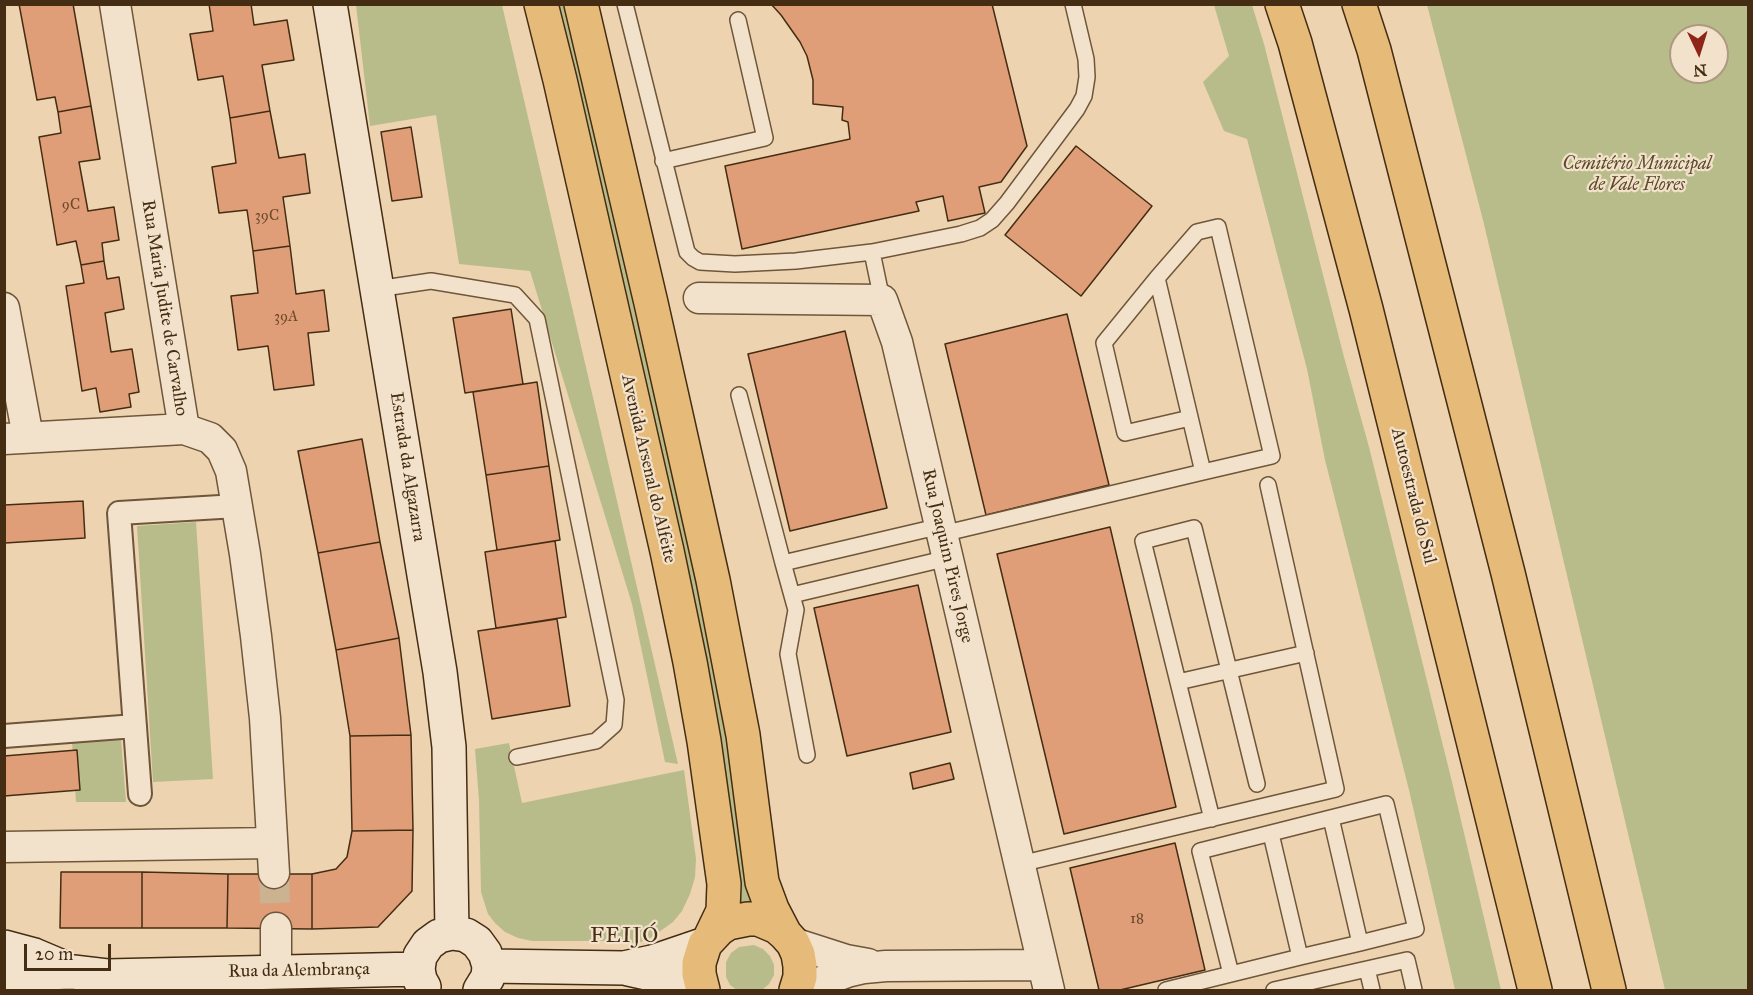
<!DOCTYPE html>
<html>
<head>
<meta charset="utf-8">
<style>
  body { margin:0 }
  #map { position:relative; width:1753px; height:995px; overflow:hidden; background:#edd3af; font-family:"IM FELL Great Primer",serif }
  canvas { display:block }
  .frame { position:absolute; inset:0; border:6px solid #442d13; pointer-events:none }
  .north { position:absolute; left:1669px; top:24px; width:60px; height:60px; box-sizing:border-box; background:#f3e2cb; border:2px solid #ad9a81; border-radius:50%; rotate:176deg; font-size:16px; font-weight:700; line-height:24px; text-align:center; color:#442d13 }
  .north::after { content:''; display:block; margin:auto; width:21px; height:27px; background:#8f2418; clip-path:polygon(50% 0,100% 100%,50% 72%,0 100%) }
  .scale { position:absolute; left:24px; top:944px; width:87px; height:27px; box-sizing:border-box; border:3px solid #442d13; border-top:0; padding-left:8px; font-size:18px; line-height:21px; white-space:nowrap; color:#442d13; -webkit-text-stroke:4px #f3e2cb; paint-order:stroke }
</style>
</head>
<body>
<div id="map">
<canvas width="1753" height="995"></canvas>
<div class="frame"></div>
<div class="north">N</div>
<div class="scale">20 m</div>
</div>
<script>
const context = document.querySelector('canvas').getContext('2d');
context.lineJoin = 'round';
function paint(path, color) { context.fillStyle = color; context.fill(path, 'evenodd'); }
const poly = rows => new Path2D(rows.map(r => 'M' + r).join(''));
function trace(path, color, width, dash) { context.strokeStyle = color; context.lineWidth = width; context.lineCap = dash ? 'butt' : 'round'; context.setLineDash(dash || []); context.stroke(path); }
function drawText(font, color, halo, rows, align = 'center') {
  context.font = font + ' "IM FELL Great Primer",serif'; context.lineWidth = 4.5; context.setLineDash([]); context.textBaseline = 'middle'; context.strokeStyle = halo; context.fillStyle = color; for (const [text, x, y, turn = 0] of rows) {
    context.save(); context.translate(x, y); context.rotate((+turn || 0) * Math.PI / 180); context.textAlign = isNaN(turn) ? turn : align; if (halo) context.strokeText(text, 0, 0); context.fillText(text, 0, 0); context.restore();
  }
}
paint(poly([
  [356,5,502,5,678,764,665,762,632,604,530,271,459,264,436,115,370,126],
  [557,5,565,5,580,62,698,584,730,749,752,900,749,902,739,902,737,865,729,800,702,640,691,585,573,63],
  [1214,5,1252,5,1264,44,1344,357,1369,447,1452,782,1501,990,1455,990,1409,790,1325,460,1307,369,1247,139,1224,131,1203,82,1229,56],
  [1427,5,1748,5,1748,990,1665,990,1483,220],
  [1681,36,1717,36,1717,72,1681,72],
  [196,522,213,779,153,782,137,526],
  [121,739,126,802,76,802,72,742],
  [509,743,522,803,684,770,696,859,695,877,690,894,682,911,673,922,649,939,635,944,625,944,621,941,532,941,518,938,505,932,495,923,488,914,481,892,479,800,475,749],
  [754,945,763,949,770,956,774,965,774,975,769,984,762,990,737,990,730,985,726,977,726,962,731,953,739,947]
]), '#b8bc8b');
const building = poly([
  [19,4,73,4,91,106,58,112,55,97,37,100,19,4],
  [209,4,251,4,254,25,287,20,294,60,262,65,270,111,230,118,223,76,198,80,190,34,213,31,209,4],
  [771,4,992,4,1027,146,1001,182,979,187,985,213,948,221,943,196,916,202,919,211,742,249,725,166,850,139,848,122,842,120,843,107,813,104,813,80,807,56,800,42,781,15,771,4],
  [91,106,100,159,79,162,88,211,114,207,119,240,102,243,104,261,81,265,76,241,57,245,39,137,61,133,58,112,91,106],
  [270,111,279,158,305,154,310,193,283,197,290,246,253,251,247,210,219,213,212,167,236,163,230,118,270,111],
  [411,127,422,197,392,201,381,132,411,127],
  [1076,146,1152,206,1081,296,1005,235,1076,146],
  [290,246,296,294,324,290,329,331,308,333,314,385,274,390,268,346,238,350,231,296,258,293,253,251,290,246],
  [104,261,107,279,119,277,124,309,105,313,111,352,132,349,139,392,129,394,131,407,100,412,96,388,82,391,66,286,84,283,81,265,104,261],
  [511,309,523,384,465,393,453,318,511,309],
  [1067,314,1109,485,986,515,945,344,1067,314],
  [845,331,887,508,790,531,748,354,845,331],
  [537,382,549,466,486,475,473,392,537,382],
  [362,439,380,542,318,553,298,451,362,439],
  [549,466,560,540,497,550,486,475,549,466],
  [83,501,85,538,5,543,4,505,83,501],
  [1110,527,1176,807,1064,834,997,554,1110,527],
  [555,541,566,617,496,628,485,552,555,541],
  [380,542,399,638,336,650,318,553,380,542],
  [918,585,951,732,847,756,814,608,918,585],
  [557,619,570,706,492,719,478,631,557,619],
  [399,638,411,735,350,736,336,650,399,638],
  [411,735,413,830,352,831,350,736,411,735],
  [77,750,80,790,4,796,4,756,77,750],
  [950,763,954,779,913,789,910,773,950,763],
  [413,830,412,891,378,927,312,929,312,874,336,869,347,857,352,831,413,830],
  [1175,843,1205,970,1120,990,1099,990,1070,868,1175,843],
  [61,872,142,872,142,928,60,928,61,872],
  [142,872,228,874,227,928,142,928,142,872],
  [228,874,312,874,312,929,227,928,228,874]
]);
paint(building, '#e09e78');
trace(building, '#442d13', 1.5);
trace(poly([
  [274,873,276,928]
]), '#cbb290', 30, [30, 15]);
const service = poly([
  [625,4,687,252,693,258,700,262,735,264,796,261,872,252,961,234,980,228,992,220,1007,203,1077,109,1084,96,1087,77,1086,59,1073,4],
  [663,161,765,138,738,20],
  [872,252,882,300],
  [1157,278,1197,232,1218,227,1272,456,1203,472],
  [377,289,431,281,515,295,537,319,616,700,614,725,596,741,517,757],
  [739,395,783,563,941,526],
  [942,534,1203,472,1157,278,1104,343,1125,433,1190,418],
  [783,563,796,610,788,654,807,755],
  [792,595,948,558],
  [1178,682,1306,653],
  [1331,818,1360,943],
  [1212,819,1143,541,1194,528,1257,784],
  [1271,834,1300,957],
  [1020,864,1336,789,1268,485],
  [1367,969,1372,990],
  [1166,990,1231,974,1300,957,1360,943,1416,929,1386,804,1200,851,1231,974],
  [1274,990,1407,960,1414,990]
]);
const pedestrian = poly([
  [4,736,135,726],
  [140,794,119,513,237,506]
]);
const minor = poly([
  [115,4,184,429],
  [699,298,882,300,897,342,1049,990],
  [4,308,28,437],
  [4,439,184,429,210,438,222,450,231,471,245,554,256,636,265,718,274,873],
  [4,847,272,843],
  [276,928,276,972],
  [793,943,846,960,868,964],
  [800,990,847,972,864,968,886,966,1043,965]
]);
const secondary = poly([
  [330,4,440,672,449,747,452,933],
  [4,947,34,955,60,966],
  [489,966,624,968,652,962,705,944],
  [628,969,664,977,698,990],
  [4,973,11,974,73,972,107,976,418,969],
  [424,987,420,980,418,969,420,956,428,944,439,936,452,933,466,935,477,942,485,953,489,966,488,977,480,990]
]);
const primary = poly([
  [541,4,560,80,667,551,690,662,704,741,724,884,723,911,711,936],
  [581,4,651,303,713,580,743,735,762,882,772,909,785,934],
  [703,990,699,974,699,963,705,944,719,929,728,923,748,919,758,919,777,927,785,934,793,943,798,954,800,966,800,977,796,990]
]);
const motorway = poly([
  [1282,4,1295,43,1366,309,1535,990],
  [1359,4,1374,50,1508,573,1609,990]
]);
trace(service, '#6e563a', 18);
trace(pedestrian, '#6e563a', 26);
trace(minor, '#6e563a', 33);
trace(secondary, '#442d13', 36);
trace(primary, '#442d13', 36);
trace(motorway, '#442d13', 36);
trace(service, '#f3e2cb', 15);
trace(pedestrian, '#f3e2cb', 22);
trace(minor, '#f3e2cb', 30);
trace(secondary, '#f3e2cb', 33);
trace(primary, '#e6ba78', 33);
trace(motorway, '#e6ba78', 33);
drawText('15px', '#6b492c', null, [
  ["9C",71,205],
  ["39C",267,216],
  ["39A",286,317],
  ["18",1137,919]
]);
drawText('italic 18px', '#5b4a2b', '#f3e2cb', [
  ["Cemitério Municipal",1637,165],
  ["de Vale Flores",1637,186]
]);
drawText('18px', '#442d13', '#f3e2cb', [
  ["Rua Maria Judite de Carvalho",164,308,81],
  ["Estrada da Algazarra",407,467,81],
  ["Avenida Arsenal do Alfeite",648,469,77],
  ["Autoestrada do Sul",1413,496,76],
  ["Rua Joaquim Pires Jorge",947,556,77],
  ["Rua da Alembrança",299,971,-1]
]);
context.letterSpacing = '1.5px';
drawText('21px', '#442d13', '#f3e2cb', [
  ["FEIJÓ",625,937]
]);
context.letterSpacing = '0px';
</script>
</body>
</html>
